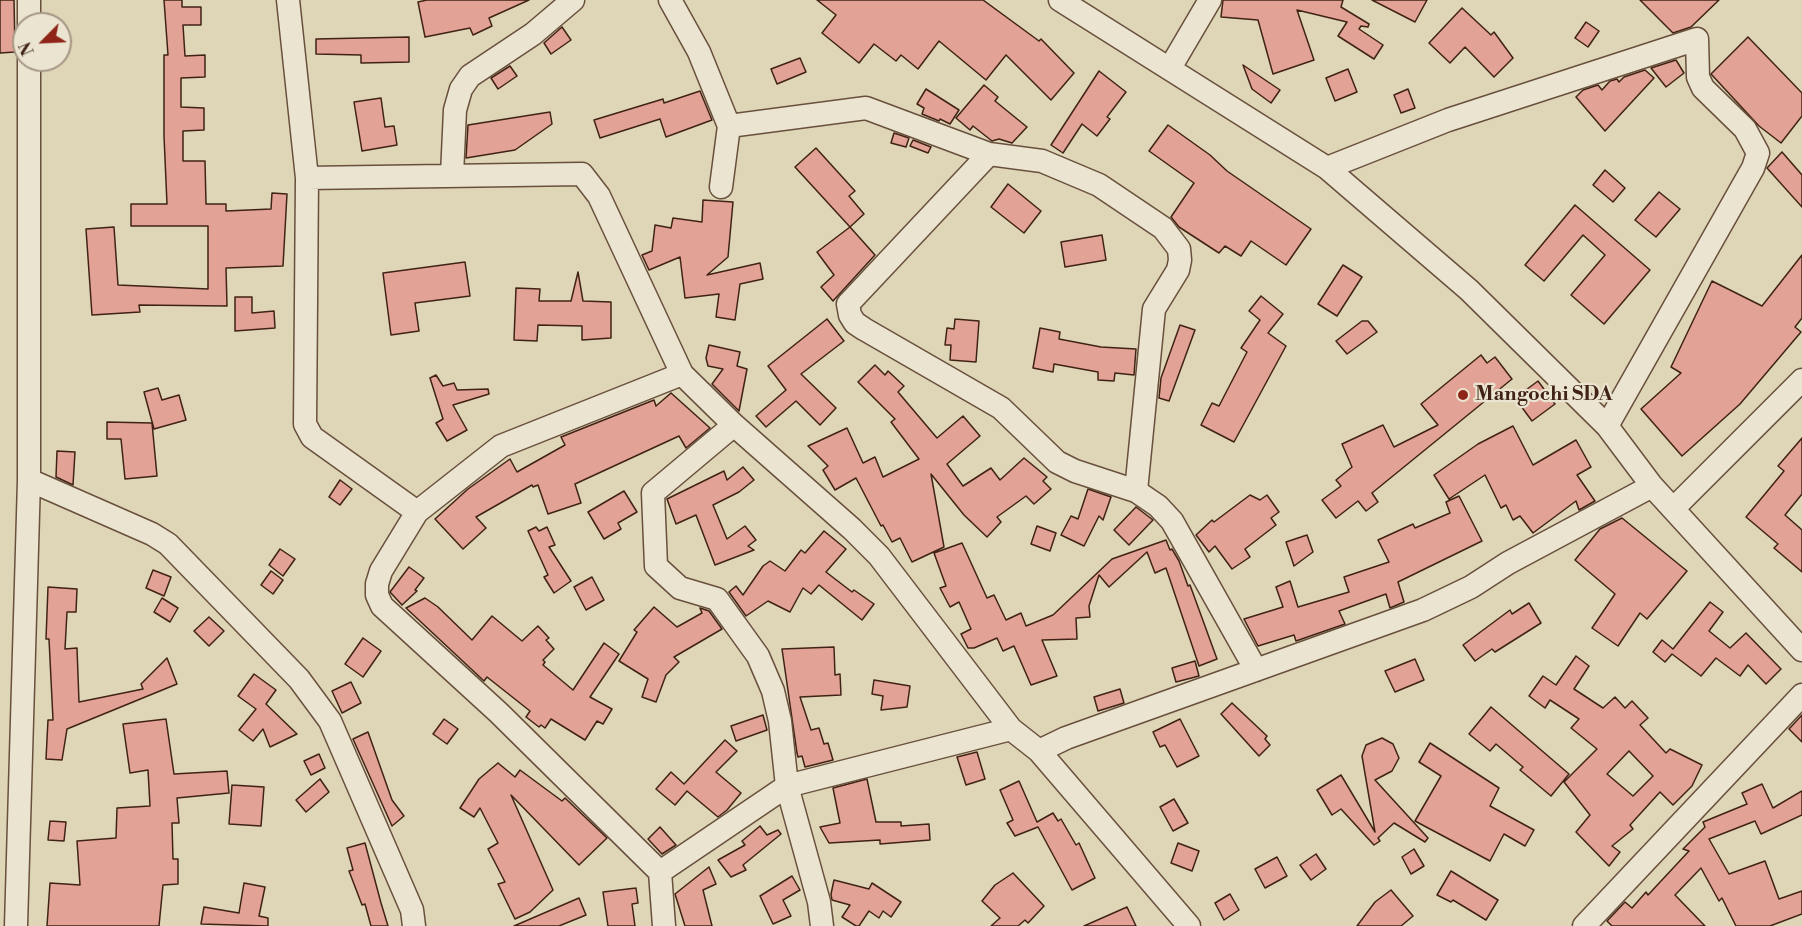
<!DOCTYPE html>
<html>
<head>
<meta charset="utf-8">
<style>
  body { margin:0 }
  #map { position:relative; width:1802px; height:926px; overflow:hidden; background:#dfd5b7; font-family:"Libre Bodoni",serif }
  canvas { display:block }
  .north { position:absolute; left:12px; top:12px; width:60px; height:60px; box-sizing:border-box; background:#eae4d0; border:2px solid #a69785; border-radius:50%; rotate:246deg; font-size:16px; font-weight:700; line-height:24px; text-align:center; color:#402314 }
  .north::after { content:''; display:block; margin:auto; width:21px; height:27px; background:#8f2418; clip-path:polygon(50% 0,100% 100%,50% 72%,0 100%) }
</style>
</head>
<body>
<div id="map">
<canvas width="1802" height="926"></canvas>
<div class="north">N</div>
</div>
<script>
const context = document.querySelector('canvas').getContext('2d');
context.lineJoin = 'round';
function paint(path, color) { context.fillStyle = color; context.fill(path, 'evenodd'); }
const poly = rows => new Path2D(rows.map(r => 'M' + r).join(''));
function trace(path, color, width, dash) { context.strokeStyle = color; context.lineWidth = width; context.lineCap = dash ? 'butt' : 'round'; context.setLineDash(dash || []); context.stroke(path); }
function drawText(font, color, halo, rows, align = 'center') {
  context.font = font + ' "Libre Bodoni",serif'; context.lineWidth = 4.5; context.setLineDash([]); context.textBaseline = 'middle'; context.strokeStyle = halo; context.fillStyle = color; for (const [text, x, y, turn = 0] of rows) {
    context.save(); context.translate(x, y); context.rotate((+turn || 0) * Math.PI / 180); context.textAlign = isNaN(turn) ? turn : align; if (halo) context.strokeText(text, 0, 0); context.fillText(text, 0, 0); context.restore();
  }
}
const building = poly([
  [0,0,14,0,15,52,0,53,0,0],
  [164,0,182,0,182,7,201,7,201,25,183,25,185,56,205,55,205,77,181,78,181,107,204,108,204,130,183,131,183,161,205,161,206,204,226,204,226,211,271,209,272,193,287,194,283,266,226,268,227,306,139,305,140,312,92,315,86,229,114,227,118,285,208,289,208,226,131,226,131,204,167,204,164,136,164,55,168,55,164,0],
  [427,0,529,0,489,18,492,26,473,35,470,28,425,37,418,2,427,0],
  [817,0,983,0,1039,41,1041,39,1074,73,1051,100,1006,55,986,80,939,41,918,69,901,55,896,61,874,44,859,63,822,33,836,15,817,0],
  [1223,0,1343,0,1341,7,1369,24,1368,27,1361,26,1359,29,1383,45,1374,59,1338,36,1347,22,1297,10,1314,60,1273,74,1258,20,1221,17,1223,0],
  [1372,0,1427,0,1415,22,1372,0],
  [1640,0,1719,0,1691,27,1673,33,1640,0],
  [1462,8,1491,35,1494,32,1513,58,1494,77,1465,47,1450,63,1429,43,1462,8],
  [1586,22,1599,31,1588,47,1575,38,1586,22],
  [562,27,571,40,551,54,544,43,562,27],
  [409,37,409,62,361,63,361,55,316,54,316,39,409,37],
  [1748,37,1802,93,1802,116,1781,143,1759,126,1711,74,1748,37],
  [800,58,806,72,777,84,771,69,800,58],
  [1676,60,1684,73,1666,87,1651,68,1676,60],
  [1243,65,1280,90,1271,103,1252,89,1243,65],
  [510,66,517,76,498,89,491,78,510,66],
  [1348,69,1357,92,1335,101,1326,78,1348,69],
  [1645,70,1654,78,1605,131,1576,97,1583,90,1598,85,1602,90,1610,81,1617,79,1619,82,1624,77,1645,70],
  [1099,71,1126,92,1107,117,1110,119,1097,136,1082,124,1063,153,1051,145,1099,71],
  [984,85,998,97,995,101,1027,127,1012,143,999,139,992,141,973,126,970,130,956,118,984,85],
  [926,89,959,110,950,124,940,119,939,121,922,114,924,108,917,104,926,89],
  [1408,89,1415,108,1401,113,1394,95,1408,89],
  [700,91,712,120,666,137,660,119,600,138,594,120,663,99,664,103,700,91],
  [381,98,385,127,394,126,397,145,362,151,354,102,381,98],
  [550,112,552,124,515,150,466,158,468,125,550,112],
  [1168,125,1210,155,1227,171,1311,229,1286,265,1251,241,1241,256,1225,246,1219,253,1179,227,1171,217,1194,183,1149,151,1168,125],
  [894,133,909,138,906,147,891,143,894,133],
  [913,140,931,147,928,153,910,146,913,140],
  [816,148,855,191,849,196,864,214,850,227,795,167,816,148],
  [1782,152,1802,175,1802,207,1767,168,1782,152],
  [1605,170,1625,188,1613,202,1593,185,1605,170],
  [1008,184,1041,211,1024,233,991,207,1008,184],
  [1659,192,1680,209,1656,237,1635,220,1659,192],
  [703,200,733,202,728,257,707,275,760,263,763,279,740,284,735,320,716,317,719,294,685,298,680,257,649,270,642,255,652,251,655,225,671,228,673,218,702,222,703,200],
  [1575,205,1650,270,1604,324,1571,295,1605,255,1583,235,1544,281,1525,265,1575,205],
  [850,227,875,255,833,301,821,287,834,275,817,252,850,227],
  [1102,235,1106,260,1065,267,1061,242,1102,235],
  [1802,255,1802,318,1795,327,1801,332,1740,404,1682,456,1641,409,1681,373,1671,367,1712,281,1762,306,1802,255],
  [465,262,470,296,415,303,419,331,391,335,383,273,465,262],
  [1343,265,1362,277,1337,316,1318,304,1343,265],
  [578,272,583,301,611,302,611,338,582,340,582,326,538,325,537,341,514,340,516,288,540,289,539,301,571,301,578,272],
  [1261,296,1283,314,1268,333,1286,346,1234,442,1201,425,1212,403,1219,406,1247,352,1241,348,1260,320,1249,311,1261,296],
  [235,297,252,297,252,313,274,311,275,328,235,331,235,297],
  [827,319,844,341,801,374,836,408,820,425,796,401,766,427,756,416,786,390,768,366,827,319],
  [955,319,979,321,976,362,950,360,951,345,945,345,947,328,954,329,955,319],
  [1362,321,1368,321,1377,332,1347,354,1336,341,1362,321],
  [1180,325,1195,330,1169,401,1159,398,1161,378,1180,325],
  [1040,328,1060,332,1059,339,1101,347,1136,349,1134,375,1115,373,1114,381,1098,380,1098,372,1054,364,1053,372,1033,368,1040,328],
  [709,345,740,352,737,366,747,369,739,411,712,384,723,369,708,366,706,358,709,345],
  [1481,355,1487,363,1495,357,1512,379,1372,493,1378,502,1366,511,1358,501,1336,518,1322,500,1341,486,1336,480,1352,467,1342,444,1383,425,1394,447,1438,425,1421,404,1481,355],
  [875,365,885,375,888,371,904,386,898,392,937,438,963,416,980,436,947,464,963,486,991,468,1000,480,1024,458,1047,477,1043,481,1051,489,1034,504,1026,496,997,517,1001,522,987,537,964,515,931,474,944,547,912,562,900,538,892,542,883,525,881,526,856,478,835,490,823,470,828,466,808,446,847,428,863,463,875,457,883,477,919,459,891,422,895,419,858,382,875,365],
  [436,375,443,386,454,383,457,390,488,389,489,394,453,405,467,430,447,441,436,423,443,419,430,378,436,375],
  [1538,381,1555,404,1532,421,1515,398,1538,381],
  [158,388,162,400,179,395,186,420,154,429,144,392,158,388],
  [671,393,710,428,686,448,679,436,575,484,581,503,548,514,538,485,533,487,532,485,476,517,486,528,463,549,435,519,468,489,510,459,517,472,565,445,561,437,654,400,656,406,671,393],
  [107,422,152,423,157,476,125,479,121,439,107,439,107,422],
  [1513,426,1533,465,1576,440,1591,467,1577,475,1595,501,1579,510,1576,501,1533,533,1520,516,1513,520,1506,505,1501,508,1485,475,1449,499,1434,475,1478,444,1513,426],
  [1802,438,1802,494,1785,515,1802,530,1802,572,1774,548,1778,544,1746,517,1784,471,1778,466,1802,438],
  [57,451,75,452,73,485,56,477,57,451],
  [743,467,754,480,739,492,713,505,727,539,745,526,756,540,748,546,754,550,715,565,696,515,676,524,667,499,724,471,727,480,743,467],
  [340,480,352,489,340,505,329,497,340,480],
  [1088,489,1111,497,1103,520,1099,516,1084,546,1061,535,1071,516,1078,519,1088,489],
  [624,491,637,512,618,523,621,529,604,539,588,512,624,491],
  [1250,495,1260,500,1267,495,1279,512,1271,518,1276,525,1245,549,1250,557,1232,569,1215,546,1209,552,1196,535,1212,520,1214,522,1250,495],
  [1459,496,1482,541,1398,582,1404,602,1390,608,1386,594,1339,611,1345,624,1296,641,1294,635,1258,646,1244,619,1283,607,1276,587,1290,581,1298,607,1349,592,1344,577,1389,562,1378,540,1413,524,1415,528,1450,513,1446,502,1459,496],
  [1136,507,1153,520,1129,545,1114,530,1136,507],
  [1622,518,1687,571,1647,619,1640,613,1618,646,1592,628,1615,594,1575,560,1600,529,1622,518],
  [1037,526,1056,533,1050,551,1031,544,1037,526],
  [536,527,539,531,547,527,555,545,549,547,571,581,554,593,544,577,548,575,528,531,536,527],
  [824,531,846,549,826,572,852,592,854,590,874,604,862,620,819,585,811,594,803,588,790,612,768,601,746,616,729,592,736,586,743,595,763,566,770,561,785,571,801,550,805,553,824,531],
  [1307,535,1313,552,1294,566,1286,542,1307,535],
  [1166,540,1170,550,1172,549,1179,561,1188,586,1190,585,1217,659,1199,666,1166,568,1155,573,1147,552,1109,587,1099,575,1089,606,1090,617,1076,618,1077,639,1042,640,1057,676,1031,685,1014,646,1003,651,997,638,974,648,968,648,961,634,971,629,959,602,950,607,940,588,946,586,934,553,962,543,987,598,994,595,1006,620,1021,613,1026,626,1053,615,1112,559,1166,540],
  [280,549,295,559,283,576,269,565,280,549],
  [409,567,424,578,415,590,417,591,402,605,390,592,409,567],
  [153,570,171,577,164,596,146,588,153,570],
  [271,571,283,580,273,594,261,585,271,571],
  [592,577,604,600,586,610,574,587,592,577],
  [48,587,77,589,76,612,67,612,65,649,77,648,79,702,143,689,141,684,167,658,177,684,67,729,62,760,46,759,48,720,53,720,49,639,46,639,48,587],
  [162,598,178,608,170,622,154,612,162,598],
  [425,598,438,607,472,640,492,616,522,641,538,626,549,638,546,640,554,649,543,660,545,662,543,665,573,690,604,643,619,654,590,697,612,709,603,724,597,721,585,740,551,719,545,728,541,725,539,727,526,717,530,711,487,677,484,681,406,608,425,598],
  [1710,602,1723,612,1709,631,1730,648,1746,633,1781,669,1766,684,1748,665,1740,676,1716,658,1701,676,1672,654,1665,662,1653,652,1662,640,1673,649,1710,602],
  [1529,603,1541,623,1495,652,1492,649,1475,661,1463,645,1510,610,1512,614,1529,603],
  [654,607,677,627,702,613,700,608,709,611,722,629,674,657,679,662,666,675,656,702,642,697,648,679,619,661,637,632,634,630,654,607],
  [209,617,224,631,209,646,194,631,209,617],
  [363,638,381,651,363,677,345,664,363,638],
  [834,647,835,675,840,674,841,695,800,697,811,730,819,728,824,744,828,743,833,760,805,767,802,756,798,757,797,753,782,649,834,647],
  [1576,656,1589,666,1574,689,1603,708,1615,697,1625,708,1632,701,1648,718,1640,725,1666,753,1670,749,1702,765,1692,786,1673,805,1660,792,1630,825,1633,829,1612,846,1620,852,1609,866,1576,832,1590,815,1564,782,1597,749,1571,728,1579,719,1550,700,1545,708,1529,696,1543,676,1556,685,1576,656],
  [1629,751,1653,776,1633,796,1607,774,1629,751],
  [1415,659,1424,680,1395,692,1385,671,1415,659],
  [1195,661,1199,676,1176,682,1172,668,1195,661],
  [254,674,276,690,266,704,297,734,270,747,263,729,253,741,239,730,256,709,238,696,254,674],
  [874,680,910,686,907,707,881,710,883,696,872,694,874,680],
  [351,682,361,703,342,713,332,691,351,682],
  [1120,689,1124,703,1098,711,1094,697,1120,689],
  [1232,703,1267,736,1265,739,1270,745,1259,756,1221,714,1232,703],
  [1491,707,1569,774,1551,796,1520,770,1523,767,1496,744,1490,751,1469,734,1491,707],
  [763,715,767,730,736,741,731,726,763,715],
  [1802,715,1802,742,1789,729,1802,715],
  [166,719,174,774,227,771,229,793,177,798,179,823,172,823,173,859,178,859,178,884,163,885,159,926,47,926,50,883,80,885,77,841,116,838,117,808,150,806,148,770,130,773,123,724,166,719],
  [444,719,458,729,447,744,433,734,444,719],
  [1180,719,1199,756,1177,767,1165,745,1160,747,1153,732,1180,719],
  [368,732,392,800,404,816,392,826,353,739,368,732],
  [1382,738,1393,744,1399,758,1392,771,1375,780,1428,838,1425,842,1394,823,1378,838,1380,841,1374,845,1341,809,1332,815,1317,790,1341,775,1375,832,1362,756,1366,745,1382,738],
  [725,740,737,751,716,772,741,793,727,810,718,817,687,791,675,805,656,789,671,772,684,784,725,740],
  [1430,743,1499,788,1490,806,1534,830,1525,846,1504,834,1490,861,1415,821,1441,776,1419,762,1430,743],
  [977,752,985,779,966,785,957,757,977,752],
  [319,754,325,768,311,775,304,761,319,754],
  [498,763,515,777,520,770,562,801,565,798,607,838,579,865,511,795,553,890,530,912,515,919,498,884,505,882,488,849,498,843,480,808,474,817,460,808,479,779,498,763],
  [320,779,329,792,306,812,296,800,320,779],
  [867,779,876,822,901,822,901,826,929,824,930,840,880,844,880,840,829,843,820,827,840,823,833,788,867,779],
  [1019,781,1037,822,1053,813,1058,821,1061,819,1076,845,1079,843,1095,878,1072,890,1038,827,1015,836,1007,823,1013,820,1000,790,1019,781],
  [1762,784,1773,808,1802,791,1802,815,1761,834,1755,821,1709,839,1729,874,1765,861,1779,899,1802,891,1802,914,1770,926,1736,926,1722,898,1719,901,1701,868,1675,895,1705,926,1612,926,1607,921,1625,902,1632,908,1646,892,1648,895,1689,851,1683,849,1705,827,1703,822,1747,804,1742,793,1762,784],
  [232,785,264,787,261,826,229,824,232,785],
  [1174,799,1188,823,1173,831,1160,807,1174,799],
  [50,821,66,822,64,841,48,840,50,821],
  [760,826,767,835,778,830,781,834,743,865,746,870,731,877,718,860,745,845,742,841,760,826],
  [660,827,676,845,662,854,648,839,660,827],
  [365,843,381,903,388,926,371,926,365,904,362,905,349,871,353,870,347,848,365,843],
  [1178,843,1199,851,1192,871,1171,863,1178,843],
  [1414,849,1424,866,1411,874,1402,857,1414,849],
  [1316,854,1326,869,1311,880,1300,865,1316,854],
  [1277,857,1287,876,1265,888,1255,869,1277,857],
  [709,867,716,884,703,890,712,926,685,926,675,894,709,867],
  [1451,871,1498,900,1486,920,1453,900,1451,902,1437,895,1451,871],
  [1013,873,1044,906,1028,923,1025,920,1018,926,991,926,1000,918,982,901,995,885,1013,873],
  [792,876,800,890,783,900,791,916,773,924,760,896,792,876],
  [834,880,869,889,872,883,901,902,891,917,883,911,879,918,869,911,859,926,856,926,842,917,850,905,832,900,831,894,834,880],
  [244,883,265,887,259,916,268,918,268,926,201,924,204,907,239,913,244,883],
  [636,888,638,903,632,904,635,926,608,926,603,892,636,888],
  [1391,890,1413,916,1401,926,1357,926,1375,902,1391,890],
  [1230,894,1239,910,1224,920,1215,903,1230,894],
  [579,898,586,915,559,926,514,926,579,898],
  [1127,907,1136,926,1084,926,1127,907]
]);
paint(building, '#e2a296');
trace(building, '#402314', 1.5);
const street = poly([
  [29,0,29,24],
  [288,0,307,178,305,424,312,437,417,512],
  [670,0,699,52,729,126,721,187],
  [1060,0,1327,168,1469,290,1607,426,1652,486,1802,650],
  [1170,68,1210,0],
  [729,126,866,108,989,154,1042,161,1099,185,1163,228,1179,249,1180,260,1178,270,1154,309,1136,491],
  [989,154,848,304,850,315,855,323,864,329,1001,408,1057,462,1075,471,1136,491,1158,506,1172,521,1256,670],
  [1327,168,1448,120,1697,39,1698,77,1703,88,1745,129,1758,153,1753,168,1607,426],
  [452,175,455,110,461,89,470,76,533,34,573,0],
  [307,178,582,174,599,196,682,374,734,425,852,529,879,556,1011,729,1039,751,1189,926],
  [734,425,653,493,656,566,680,588,717,599,758,656,773,691,780,721,787,786,819,902,822,926],
  [29,480,152,534,168,544,299,679,330,721,412,910,414,926],
  [1673,509,1802,380],
  [1039,751,1066,738,1423,610,1471,587,1508,563,1652,486],
  [660,872,787,786,1011,729],
  [16,926,29,480,29,60],
  [664,926,660,872,499,713,382,606,377,595,377,584,381,571,417,512,501,446,682,374],
  [1584,926,1802,695]
]);
trace(street, '#68503d', 25);
trace(street, '#eae4d0', 22);
for (const [x, y, r, color] of [
  [1463,395,6,"#8f2418"]
]) { const dot = new Path2D(); dot.arc(x, y, r, 0, 2 * Math.PI); context.fillStyle = color; context.fill(dot); trace(dot, '#eae4d0', 2); }
drawText('bold 20px', '#402314', '#eae4d0', [
  ["Mangochi SDA",1475,395]
], 'left');
</script>
</body>
</html>
